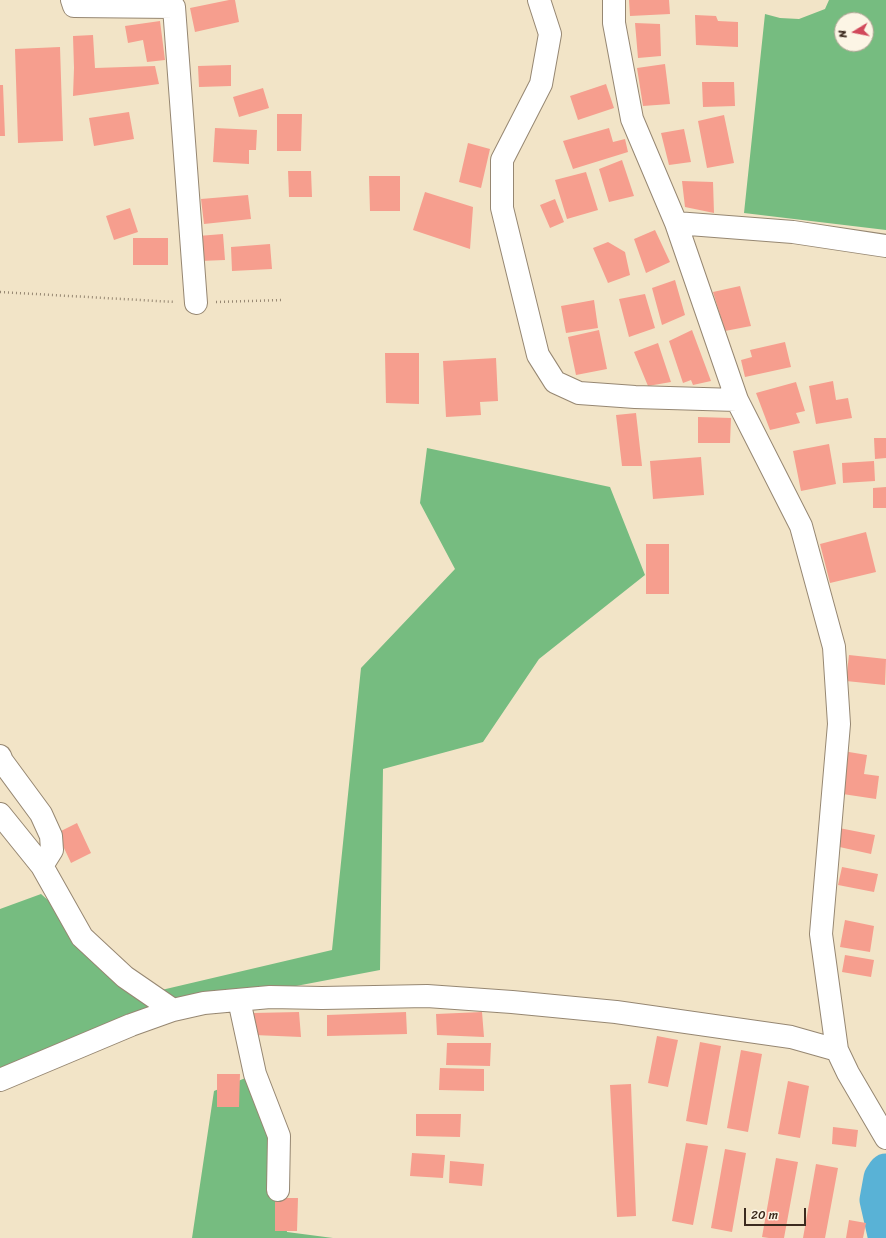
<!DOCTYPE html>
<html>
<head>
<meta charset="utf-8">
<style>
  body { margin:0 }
  #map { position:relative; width:886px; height:1238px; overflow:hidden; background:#f2e4c7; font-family:Sriracha,sans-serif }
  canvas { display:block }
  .north { position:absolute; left:834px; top:12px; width:40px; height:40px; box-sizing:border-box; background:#fcf5e5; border:1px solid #afa495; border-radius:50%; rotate:260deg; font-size:11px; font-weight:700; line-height:16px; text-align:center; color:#3b2a1e }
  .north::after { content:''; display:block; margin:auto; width:14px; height:18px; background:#d1495b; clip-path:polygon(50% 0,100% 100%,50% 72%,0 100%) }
  .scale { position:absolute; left:744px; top:1208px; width:62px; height:18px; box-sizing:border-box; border:2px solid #3b2a1e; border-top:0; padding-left:5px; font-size:12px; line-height:14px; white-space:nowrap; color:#3b2a1e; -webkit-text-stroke:3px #fcf5e5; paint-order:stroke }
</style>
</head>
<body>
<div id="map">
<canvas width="886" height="1238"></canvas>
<div class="north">N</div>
<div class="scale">20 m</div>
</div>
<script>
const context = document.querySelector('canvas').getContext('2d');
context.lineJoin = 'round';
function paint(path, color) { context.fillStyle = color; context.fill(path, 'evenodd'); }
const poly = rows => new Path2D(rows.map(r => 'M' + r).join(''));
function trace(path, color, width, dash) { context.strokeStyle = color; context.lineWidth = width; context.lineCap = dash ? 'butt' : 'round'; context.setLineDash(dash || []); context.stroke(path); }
paint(poly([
  [829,0,886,0,886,230,744,213,765,14,780,18,799,19,825,9],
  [842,20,866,20,866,44,842,44],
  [427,448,610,487,645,575,539,659,483,742,383,769,380,970,191,1006,0,1082,0,909,41,894,153,992,332,950,361,668,455,569,420,503],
  [255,1074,287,1232,333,1238,192,1238,214,1091]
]), '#76bc80');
trace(poly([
  [886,1172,882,1178,878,1200,886,1235]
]), '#59b2d6', 37);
paint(poly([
  [229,0,235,0,239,22,195,32,190,8],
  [629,0,669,0,670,14,630,16],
  [695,15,716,16,718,21,738,22,738,47,696,45],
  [160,21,165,60,147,62,143,40,128,43,125,26],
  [635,23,660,24,661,56,638,58],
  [93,35,95,68,155,66,159,84,73,96,74,68,73,36],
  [60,47,63,141,18,143,15,49],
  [665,64,670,104,643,106,637,68],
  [231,65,231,86,199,87,198,66],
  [702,82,734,82,735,106,703,107],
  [606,84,614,108,578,120,570,96],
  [0,85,3,85,5,136,0,136],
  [263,88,269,108,239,117,233,97],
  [129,112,134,139,94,146,89,118],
  [277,114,302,114,301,151,277,151],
  [724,115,734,163,707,168,698,121],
  [215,128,257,130,256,150,249,150,249,164,213,162],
  [609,128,613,142,625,139,628,152,573,169,563,141],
  [684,129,691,162,669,165,661,133],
  [468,143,490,149,481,188,459,182],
  [622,160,634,196,609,202,599,169],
  [288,171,311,171,312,197,289,197],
  [586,172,598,210,567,219,555,180],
  [369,176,400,176,400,211,370,211],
  [682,181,713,182,714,213,685,207],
  [425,192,473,207,470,249,413,230],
  [248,195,251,219,204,224,201,199],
  [555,199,564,222,550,228,540,205],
  [130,208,138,232,114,240,106,216],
  [655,230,670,262,646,273,634,239],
  [223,234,225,260,200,261,198,236],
  [133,238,168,238,168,265,133,265],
  [608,242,625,252,630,275,608,283,593,248],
  [270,244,272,269,232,271,231,247],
  [675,280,685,315,662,325,652,288],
  [740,286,751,326,725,331,713,292],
  [645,294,655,328,629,337,619,299],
  [594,300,598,328,566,333,561,306],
  [599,330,607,369,576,375,568,337],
  [692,330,711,381,693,385,691,380,683,383,669,341],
  [785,342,791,367,745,377,741,360,752,357,750,350],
  [658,343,671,382,648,386,634,352],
  [385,353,419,353,419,404,386,403],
  [496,358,498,401,480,402,481,415,446,417,443,361],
  [833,381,836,400,848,398,852,418,816,424,809,386],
  [796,382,805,411,796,413,800,423,770,430,756,393],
  [636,413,642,466,622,466,616,415],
  [698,417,731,418,730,443,698,443],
  [874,438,886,438,886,458,875,459],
  [829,444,836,484,801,491,793,451],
  [701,457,704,495,653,499,650,461],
  [874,461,875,481,843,483,842,463],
  [886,487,886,508,873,508,873,488],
  [866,532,876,572,830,583,820,544],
  [646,544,669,544,669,594,646,594],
  [849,655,886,659,885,685,846,681],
  [843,751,867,755,864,774,879,776,876,799,836,793],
  [77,823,91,853,71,863,57,833],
  [839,828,875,835,871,854,835,846],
  [842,867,878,874,874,892,838,885],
  [845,920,874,926,870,952,840,947],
  [845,955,874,960,871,977,842,972],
  [299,1012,301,1037,254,1035,253,1013],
  [406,1012,407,1034,327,1036,327,1015],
  [482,1012,484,1037,437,1035,436,1014],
  [657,1036,678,1040,668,1087,648,1083],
  [700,1042,721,1046,707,1125,686,1121],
  [447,1043,491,1043,490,1066,446,1065],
  [741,1050,762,1054,748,1132,727,1128],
  [440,1068,484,1069,484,1091,439,1090],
  [217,1074,240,1074,239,1107,217,1107],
  [788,1081,809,1086,800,1138,778,1134],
  [631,1084,636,1216,617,1217,610,1085],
  [416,1114,461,1114,460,1137,416,1136],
  [833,1127,858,1130,856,1147,832,1144],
  [686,1143,708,1146,693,1225,672,1221],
  [725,1149,746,1153,732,1232,711,1228],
  [412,1153,445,1155,443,1178,410,1176],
  [776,1158,798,1162,784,1238,769,1238,762,1237],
  [450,1161,484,1164,482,1186,449,1183],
  [816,1164,838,1168,825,1238,803,1238],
  [275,1198,298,1198,297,1231,275,1231],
  [849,1220,866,1223,863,1238,846,1238]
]), '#f69e8e');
const minor = poly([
  [72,0,74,6,174,7,196,303],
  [539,0,550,34,541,84,502,160,502,208,538,355,555,382,579,393,635,397,737,400],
  [614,0,614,23,632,119,676,223,737,400,801,526,834,647,839,724,821,934,837,1050],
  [676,223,793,232,886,246],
  [0,756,2,761,41,814,51,836,52,850,42,866],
  [0,814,42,866,82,937,125,977,173,1010],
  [239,1000,255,1074,279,1136,278,1190],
  [0,1080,131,1025,173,1010,204,1003,270,997,322,998,427,996,512,1002,616,1012,791,1037,837,1050,848,1073,886,1138]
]);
trace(minor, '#968772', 24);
trace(poly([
  [0,292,175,302],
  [216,302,282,300]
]), '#968772', 2.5, [1, 3]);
trace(minor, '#fff', 22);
</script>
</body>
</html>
